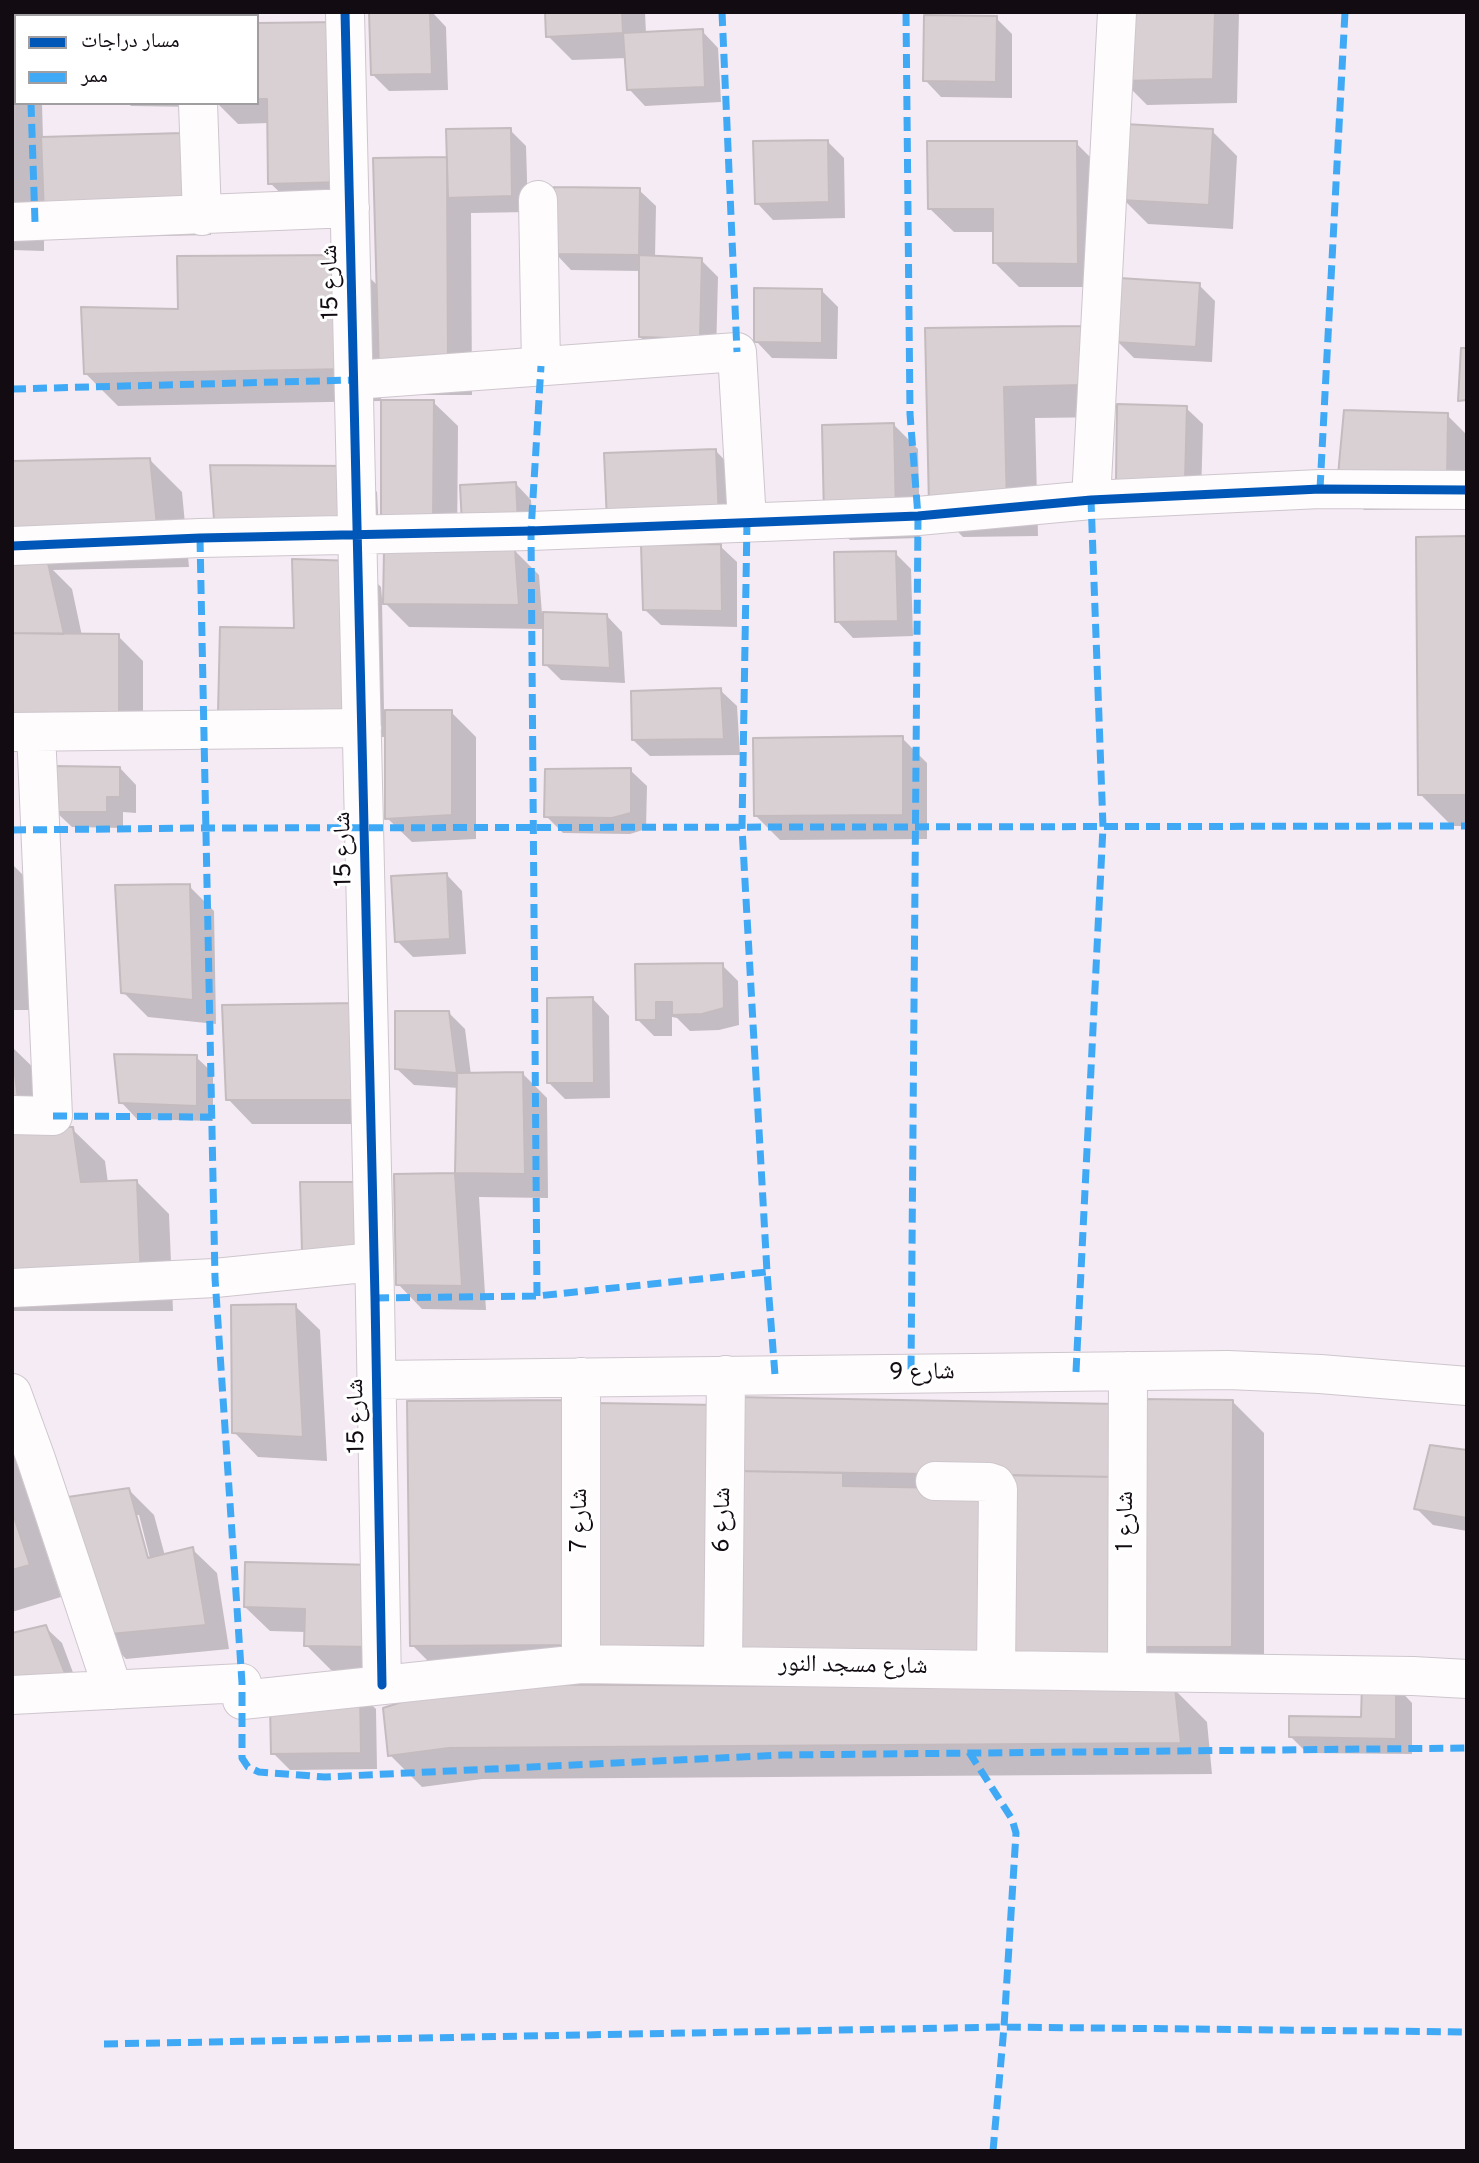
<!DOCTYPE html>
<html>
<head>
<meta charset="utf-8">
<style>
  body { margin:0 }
  #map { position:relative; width:1479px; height:2163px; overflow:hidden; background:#f5ebf4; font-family:Overpass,"Noto Naskh Arabic",sans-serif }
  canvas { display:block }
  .frame { position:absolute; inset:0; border:14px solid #120c12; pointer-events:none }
  .legend { position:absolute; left:14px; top:14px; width:245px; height:91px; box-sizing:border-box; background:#fff; border:2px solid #a09ea0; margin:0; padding:9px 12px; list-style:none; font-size:21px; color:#120c12 }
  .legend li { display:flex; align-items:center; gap:14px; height:35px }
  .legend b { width:35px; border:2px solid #a09ea0 }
</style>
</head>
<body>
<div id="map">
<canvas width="1479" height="2163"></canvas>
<div class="frame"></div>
<ul class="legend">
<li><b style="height:9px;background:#0057b8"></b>مسار دراجات</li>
<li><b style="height:9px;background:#3fa9f5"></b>ممر</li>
</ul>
</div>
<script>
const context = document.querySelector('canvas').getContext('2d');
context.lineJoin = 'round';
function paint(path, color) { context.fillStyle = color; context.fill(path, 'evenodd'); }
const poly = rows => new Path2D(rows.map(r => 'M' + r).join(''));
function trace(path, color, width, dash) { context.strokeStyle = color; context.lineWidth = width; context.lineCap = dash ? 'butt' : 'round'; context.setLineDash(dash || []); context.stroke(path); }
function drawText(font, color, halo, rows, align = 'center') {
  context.font = font + ' Overpass,"Noto Naskh Arabic",sans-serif'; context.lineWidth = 6; context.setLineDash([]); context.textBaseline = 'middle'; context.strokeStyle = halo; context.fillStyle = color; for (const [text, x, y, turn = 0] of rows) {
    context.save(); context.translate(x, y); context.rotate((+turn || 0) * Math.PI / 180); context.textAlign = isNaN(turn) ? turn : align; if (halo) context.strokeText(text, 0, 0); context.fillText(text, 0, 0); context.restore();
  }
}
paint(poly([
  [12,12,41,12,41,16,16,16,16,103,42,103,43,139,207,160,211,235,71,238,44,211,44,251,12,250],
  [371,12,432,12,446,27,448,90,389,91,373,75],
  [546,12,645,12,646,34,702,31,718,48,721,102,645,106,629,89,627,58,572,60,548,36],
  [1124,12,1239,12,1237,103,1147,105,1122,80],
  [996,18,1012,34,1012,98,941,97,925,80],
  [341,24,365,48,368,206,295,207,270,183,269,123,238,124,217,103,257,103,257,25],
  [128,103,198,103,198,107,131,106],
  [510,130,526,146,528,212,471,213,472,395,406,395,381,370,381,401,118,406,86,374,180,311,348,256,379,287,449,158],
  [1212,131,1237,156,1233,229,1148,224,1123,199],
  [827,141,844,158,845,218,773,220,757,203],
  [1076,143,1101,168,1102,287,1019,287,994,262,994,232,954,232,929,208],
  [639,190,656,206,655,258,701,260,718,277,716,355,657,353,640,337,641,271,571,270,555,253],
  [1199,285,1215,301,1212,362,1134,358,1117,341],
  [821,290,838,307,837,359,772,358,756,341],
  [1080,328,1114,417,1035,418,1038,536,963,537,931,505,927,330],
  [433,402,458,426,457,552,515,551,539,575,542,614,606,615,622,632,625,683,561,680,545,664,545,629,409,627,382,600,384,712,451,712,476,737,476,839,412,842,387,818,387,737,244,738,296,629,357,563,381,587,382,598,385,598],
  [1186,408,1203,424,1201,497,1134,495],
  [1447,415,1467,435,1467,509,1364,510,1339,485],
  [894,425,918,449,920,538,850,540,825,515],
  [716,451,740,476,743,541,660,543,660,547,720,546,737,562,737,627,661,625,644,609,643,544,633,544,608,520,606,455],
  [150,460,182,492,189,567,53,570,72,589,82,636,118,636,143,661,143,744,37,747,12,463],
  [353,468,377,492,380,554,242,556,217,532],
  [515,483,531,500,534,540,480,540],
  [1467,538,1467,826,1452,826,1420,794],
  [895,553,911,569,913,636,853,638,837,621],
  [720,690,737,706,740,755,650,756,633,740],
  [902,738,927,763,927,839,780,840,756,816],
  [120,768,136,785,136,813,123,812,123,828,72,827,55,811],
  [630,770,647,786,646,829,630,834,563,833,546,816],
  [12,864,24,876,37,1010,12,1010],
  [446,874,462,891,466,954,413,957,397,941],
  [189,886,214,911,216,1024,148,1017,123,992],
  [722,965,738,981,739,1025,719,1030,690,1031,677,1018,672,1017,672,1036,654,1036,638,1020,637,966],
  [593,999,609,1016,610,1098,565,1099,549,1083],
  [357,1005,389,1124,252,1124,228,1099],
  [448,1012,465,1029,471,1075,522,1073,547,1098,548,1198,479,1197,486,1310,422,1309,398,1284,395,1175,457,1174,459,1088,414,1085,397,1069],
  [12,1047,43,1077,49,1128,72,1129,105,1161,108,1183,137,1182,169,1214,173,1311,12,1311],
  [196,1057,213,1073,213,1121,137,1119,121,1102],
  [295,1306,320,1330,327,1461,258,1457,234,1432],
  [1232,1401,1264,1433,1264,1678,1173,1679,1147,1652,1146,1689,1174,1689,1207,1722,1212,1774,482,1779,422,1787,390,1755,798,1687,798,1684,444,1677,412,1645,597,1428,716,1407,1118,1406],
  [12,1449,61,1597,12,1612],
  [1467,1451,1467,1531,1433,1525,1416,1508],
  [129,1490,154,1515,165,1556,192,1549,217,1573,229,1649,126,1659,101,1634],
  [135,1515,139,1515,152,1566,149,1567],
  [247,1564,398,1671,331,1670,306,1645,306,1632,270,1631,245,1607],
  [45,1627,62,1643,81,1694,62,1697],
  [1396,1686,1412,1703,1412,1754,1307,1753,1290,1736,1363,1719],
  [359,1693,376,1709,377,1769,290,1770,273,1753]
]), '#0003');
const building = poly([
  [369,12,430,12,432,74,371,75,369,12],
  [545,12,622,12,623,33,546,37,545,12],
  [1122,12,1215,12,1213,79,1120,81,1122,12],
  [924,15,997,16,996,82,923,81,924,15],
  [341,22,345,182,268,184,267,99,257,99,257,23,341,22],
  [703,29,705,87,627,90,623,33,703,29],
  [1125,124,1213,129,1209,205,1121,200,1125,124],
  [511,128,512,196,448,198,446,129,511,128],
  [183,133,187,211,44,214,41,137,183,133],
  [828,140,829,202,755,204,753,141,828,140],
  [927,141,1077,141,1078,264,993,263,993,209,928,209,927,141],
  [447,157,448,371,379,371,373,158,447,157],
  [554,187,640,188,639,255,553,254,554,187],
  [349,255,349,369,84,374,81,307,178,309,177,256,349,255],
  [639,255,702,258,700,339,639,337,639,255],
  [1119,278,1200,283,1196,347,1115,342,1119,278],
  [754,288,822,289,822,343,754,342,754,288],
  [1081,326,1082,385,1004,387,1007,505,929,506,925,328,1081,326],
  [1461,348,1467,348,1467,400,1458,401,1461,348],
  [381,400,434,400,433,526,381,527,381,400],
  [1117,404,1187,406,1185,481,1116,480,1117,404],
  [1344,410,1448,413,1447,485,1337,486,1344,410],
  [894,423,896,514,824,516,822,425,894,423],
  [716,449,719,517,607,521,604,453,716,449],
  [150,458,158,535,12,539,12,461,150,458],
  [210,465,353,466,356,530,215,533,210,465],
  [516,482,518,524,462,525,460,485,516,482],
  [1467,536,1467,795,1418,795,1416,537,1467,536],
  [721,544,722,611,643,610,641,545,721,544],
  [515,549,519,605,383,604,384,551,515,549],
  [896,551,898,621,835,622,834,552,896,551],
  [292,559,357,561,361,713,218,714,220,627,294,628,292,559],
  [48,563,64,634,12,633,12,565,48,563],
  [543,612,607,614,610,668,543,665,543,612],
  [12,633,119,634,119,720,12,723,12,633],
  [721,688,724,739,632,740,631,691,721,688],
  [385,710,452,710,452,815,385,819,385,710],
  [903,736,903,815,754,816,753,738,903,736],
  [54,766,120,767,120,797,107,797,107,812,54,812,54,766],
  [631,768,631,813,612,818,544,817,545,769,631,768],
  [447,873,450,939,395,942,391,876,447,873],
  [190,884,193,1000,121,993,115,885,190,884],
  [723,963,724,1008,702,1014,672,1015,672,1002,656,1002,656,1020,636,1020,635,964,723,963],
  [593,997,594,1083,547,1083,547,998,593,997],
  [357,1003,365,1100,226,1100,222,1005,357,1003],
  [395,1011,449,1011,457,1073,395,1069,395,1011],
  [12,1050,18,1099,12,1099,12,1050],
  [114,1054,197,1055,197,1106,119,1103,114,1054],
  [523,1072,525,1174,455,1173,457,1073,523,1072],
  [12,1126,73,1127,81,1182,137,1180,141,1280,12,1280,12,1126],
  [455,1173,462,1286,396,1285,394,1174,455,1173],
  [300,1182,366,1182,367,1251,302,1251,300,1182],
  [296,1304,303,1437,232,1433,231,1305,296,1304],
  [735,1397,1119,1404,1117,1477,734,1471,735,1397],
  [1141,1399,1233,1400,1232,1647,1139,1647,1141,1399],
  [572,1400,574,1645,410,1646,407,1401,572,1400],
  [595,1403,717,1405,713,1646,596,1648,595,1403],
  [1430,1445,1467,1450,1467,1518,1414,1509,1430,1445],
  [734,1471,843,1473,843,1486,996,1489,993,1657,732,1652,734,1471],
  [1007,1475,1117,1477,1115,1656,1004,1654,1007,1475],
  [129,1488,148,1558,193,1547,206,1625,100,1635,54,1499,129,1488],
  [12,1511,30,1565,12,1570,12,1511],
  [245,1562,376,1565,374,1647,304,1646,305,1609,244,1607,245,1562],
  [46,1625,66,1676,12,1686,12,1633,46,1625],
  [457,1684,1175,1688,1181,1743,449,1748,388,1756,383,1708,457,1684],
  [1362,1684,1396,1684,1396,1739,1289,1737,1289,1716,1361,1717,1362,1684],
  [360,1691,361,1753,271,1754,270,1705,360,1691]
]);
paint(building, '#d9d0d3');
trace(building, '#c4bbbe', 2);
const minor = poly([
  [195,12,195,16],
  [345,12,375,1298,382,1685],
  [198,103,202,216],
  [538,200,541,366],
  [12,222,350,208],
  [354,380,737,352,747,521],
  [1091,500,1117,12],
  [12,546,200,538,531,531,918,516,1091,500,1320,489,1467,490],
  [12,732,362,728],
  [12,1115,53,1116,36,732],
  [12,1288,215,1278,374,1262],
  [581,1377,581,1664],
  [376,1380,1228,1370,1320,1374,1467,1386],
  [12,1393,36,1459,113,1690],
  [935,1481,989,1482,995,1484,998,1489,996,1669],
  [723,1665,726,1375],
  [1127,1672,1128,1371],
  [12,1695,242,1683],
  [242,1700,581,1664,1413,1676,1467,1679]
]);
trace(minor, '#cec6cd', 40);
trace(minor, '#fefcfd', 38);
trace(poly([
  [29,12,29,16],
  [722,12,737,352],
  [906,12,910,414,918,516,911,1374],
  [31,103,35,222],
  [12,389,354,380],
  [1320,489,1345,12],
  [747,521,742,828,767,1272,775,1375],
  [200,538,215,1278,242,1683,242,1758,248,1767,259,1772,325,1777,782,1755,1467,1748],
  [12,830,206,828,1467,826],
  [53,1116,212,1117],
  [537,1296,531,531,541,366],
  [375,1298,537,1296,767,1272],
  [1076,1372,1103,827,1091,500],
  [969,1752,1012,1819,1016,1833,1004,2027,993,2151],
  [104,2044,1004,2027,1467,2032]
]), '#3fa9f5', 7, [14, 7]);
trace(poly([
  [345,12,375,1298,382,1685],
  [12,546,200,538,531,531,918,516,1091,500,1320,489,1467,490]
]), '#0057b8', 9);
drawText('24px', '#120c12', '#fff', [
  ["شارع 15",332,282,-91],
  ["شارع 15",345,849,-91],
  ["شارع 9",922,1374,-1],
  ["شارع 15",358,1416,-91],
  ["شارع 7",581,1520,-90],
  ["شارع 6",724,1520,-89],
  ["شارع 1",1127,1521,-90],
  ["شارع مسجد النور",853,1667,1]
]);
</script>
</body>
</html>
